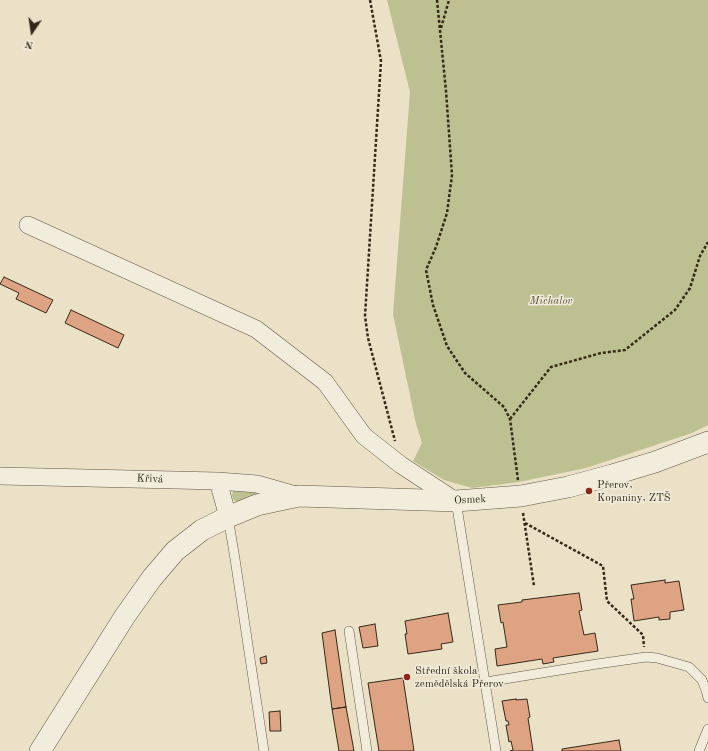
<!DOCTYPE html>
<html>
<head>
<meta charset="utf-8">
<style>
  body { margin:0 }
  #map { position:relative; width:708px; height:751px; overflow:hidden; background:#eae1c7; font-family:"Old Standard TT",serif }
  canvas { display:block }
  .north { position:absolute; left:12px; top:12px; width:40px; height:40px; -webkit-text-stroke:3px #f1ecdb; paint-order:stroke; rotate:193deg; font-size:11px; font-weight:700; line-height:16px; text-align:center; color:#362918 }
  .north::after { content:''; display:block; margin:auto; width:14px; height:18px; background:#362918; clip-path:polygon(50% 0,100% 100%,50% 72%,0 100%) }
</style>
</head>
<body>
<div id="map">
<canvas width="708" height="751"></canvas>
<div class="north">N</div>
</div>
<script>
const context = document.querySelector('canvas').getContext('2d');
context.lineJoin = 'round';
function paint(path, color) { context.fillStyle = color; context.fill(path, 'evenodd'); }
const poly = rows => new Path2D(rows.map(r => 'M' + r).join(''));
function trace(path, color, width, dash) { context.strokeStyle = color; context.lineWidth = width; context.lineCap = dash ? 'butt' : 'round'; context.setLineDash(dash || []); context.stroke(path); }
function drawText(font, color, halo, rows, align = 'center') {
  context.font = font + ' "Old Standard TT",serif'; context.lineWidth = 3; context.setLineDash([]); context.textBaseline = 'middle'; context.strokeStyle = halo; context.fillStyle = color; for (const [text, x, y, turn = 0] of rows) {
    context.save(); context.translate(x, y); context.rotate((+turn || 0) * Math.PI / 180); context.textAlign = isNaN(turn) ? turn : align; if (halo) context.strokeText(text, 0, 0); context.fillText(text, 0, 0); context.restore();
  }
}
paint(poly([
  [387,0,708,0,708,425,692,433,586,468,519,482,472,488,444,480,413,461,422,443,416,424,393,314,410,92],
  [236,489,256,493,257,497,238,503,233,499,232,495,233,491]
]), '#bdc191');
const building = poly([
  [4,277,53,300,46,313,16,299,19,293,0,284,4,277],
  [71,310,124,335,118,348,65,323,71,310],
  [665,580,665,583,679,581,684,610,670,612,670,619,659,620,659,617,634,621,631,599,634,599,631,585,665,580],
  [579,593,582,610,579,611,584,635,595,633,598,651,553,658,554,662,543,664,542,659,497,666,495,649,507,647,503,622,501,623,498,605,522,602,522,600,579,593],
  [448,613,453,642,441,644,442,649,408,654,405,634,407,634,405,621,448,613],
  [375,624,378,646,363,648,359,627,375,624],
  [335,630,346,707,332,709,322,633,335,630],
  [266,656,267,663,261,664,260,658,266,656],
  [403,678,414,751,379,751,368,683,403,678],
  [516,699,516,700,527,699,530,717,528,718,533,751,510,751,513,750,511,741,509,742,506,725,509,725,508,721,506,721,502,701,516,699],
  [346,707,354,751,339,751,332,709,346,707],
  [280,711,281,731,270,731,269,712,280,711],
  [619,740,621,751,562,751,562,749,619,740]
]);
paint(building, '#dea383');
trace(building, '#362918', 1);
const service = poly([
  [456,501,496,751],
  [228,517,235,559,264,751],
  [349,631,367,751],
  [486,682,597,664,646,657,657,658,689,667,702,680,706,690,708,698],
  [699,751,708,729]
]);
const minor = poly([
  [28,225,256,329,325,382,364,436,401,465,456,501],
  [0,476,218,481,257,484,299,496],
  [218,481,228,517]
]);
const tertiary = poly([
  [40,751,125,616,152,578,175,551,202,530,228,517,257,505,299,496,456,501,521,496,568,487,612,475,655,462,708,442]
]);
trace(service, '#635744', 10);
trace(minor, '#635744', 18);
trace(tertiary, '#635744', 22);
trace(poly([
  [370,0,381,61,365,316,368,338,395,441],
  [437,0,446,91,452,175,447,213,436,247,426,270,433,305,447,346,465,373,504,407,510,419,518,480],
  [441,28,449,0],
  [510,419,551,367,601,353,625,350,675,310,690,288,700,256,708,242],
  [523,513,534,586],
  [525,523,603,566,607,601,643,635,644,647]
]), '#362918', 2.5, [3, 2]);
trace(service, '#f1ecdb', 9);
trace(minor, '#f1ecdb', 17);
trace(tertiary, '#f1ecdb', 21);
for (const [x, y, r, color] of [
  [589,491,4,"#8f2418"],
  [407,677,4,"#8f2418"]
]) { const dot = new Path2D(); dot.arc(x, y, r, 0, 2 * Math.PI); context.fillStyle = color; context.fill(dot); trace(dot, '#f1ecdb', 1.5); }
drawText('italic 11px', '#584f36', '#f1ecdb', [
  ["Michalov",551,301]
]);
drawText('11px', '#362918', '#f1ecdb', [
  ["Křivá",150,479,2],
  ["Osmek",470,500,-3]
]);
drawText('11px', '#362918', '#f1ecdb', [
  ["Přerov,",597,485],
  ["Kopaniny, ZTŠ",597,498],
  ["Střední škola",415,671],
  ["zemědělská Přerov",415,684]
], 'left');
</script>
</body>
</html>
